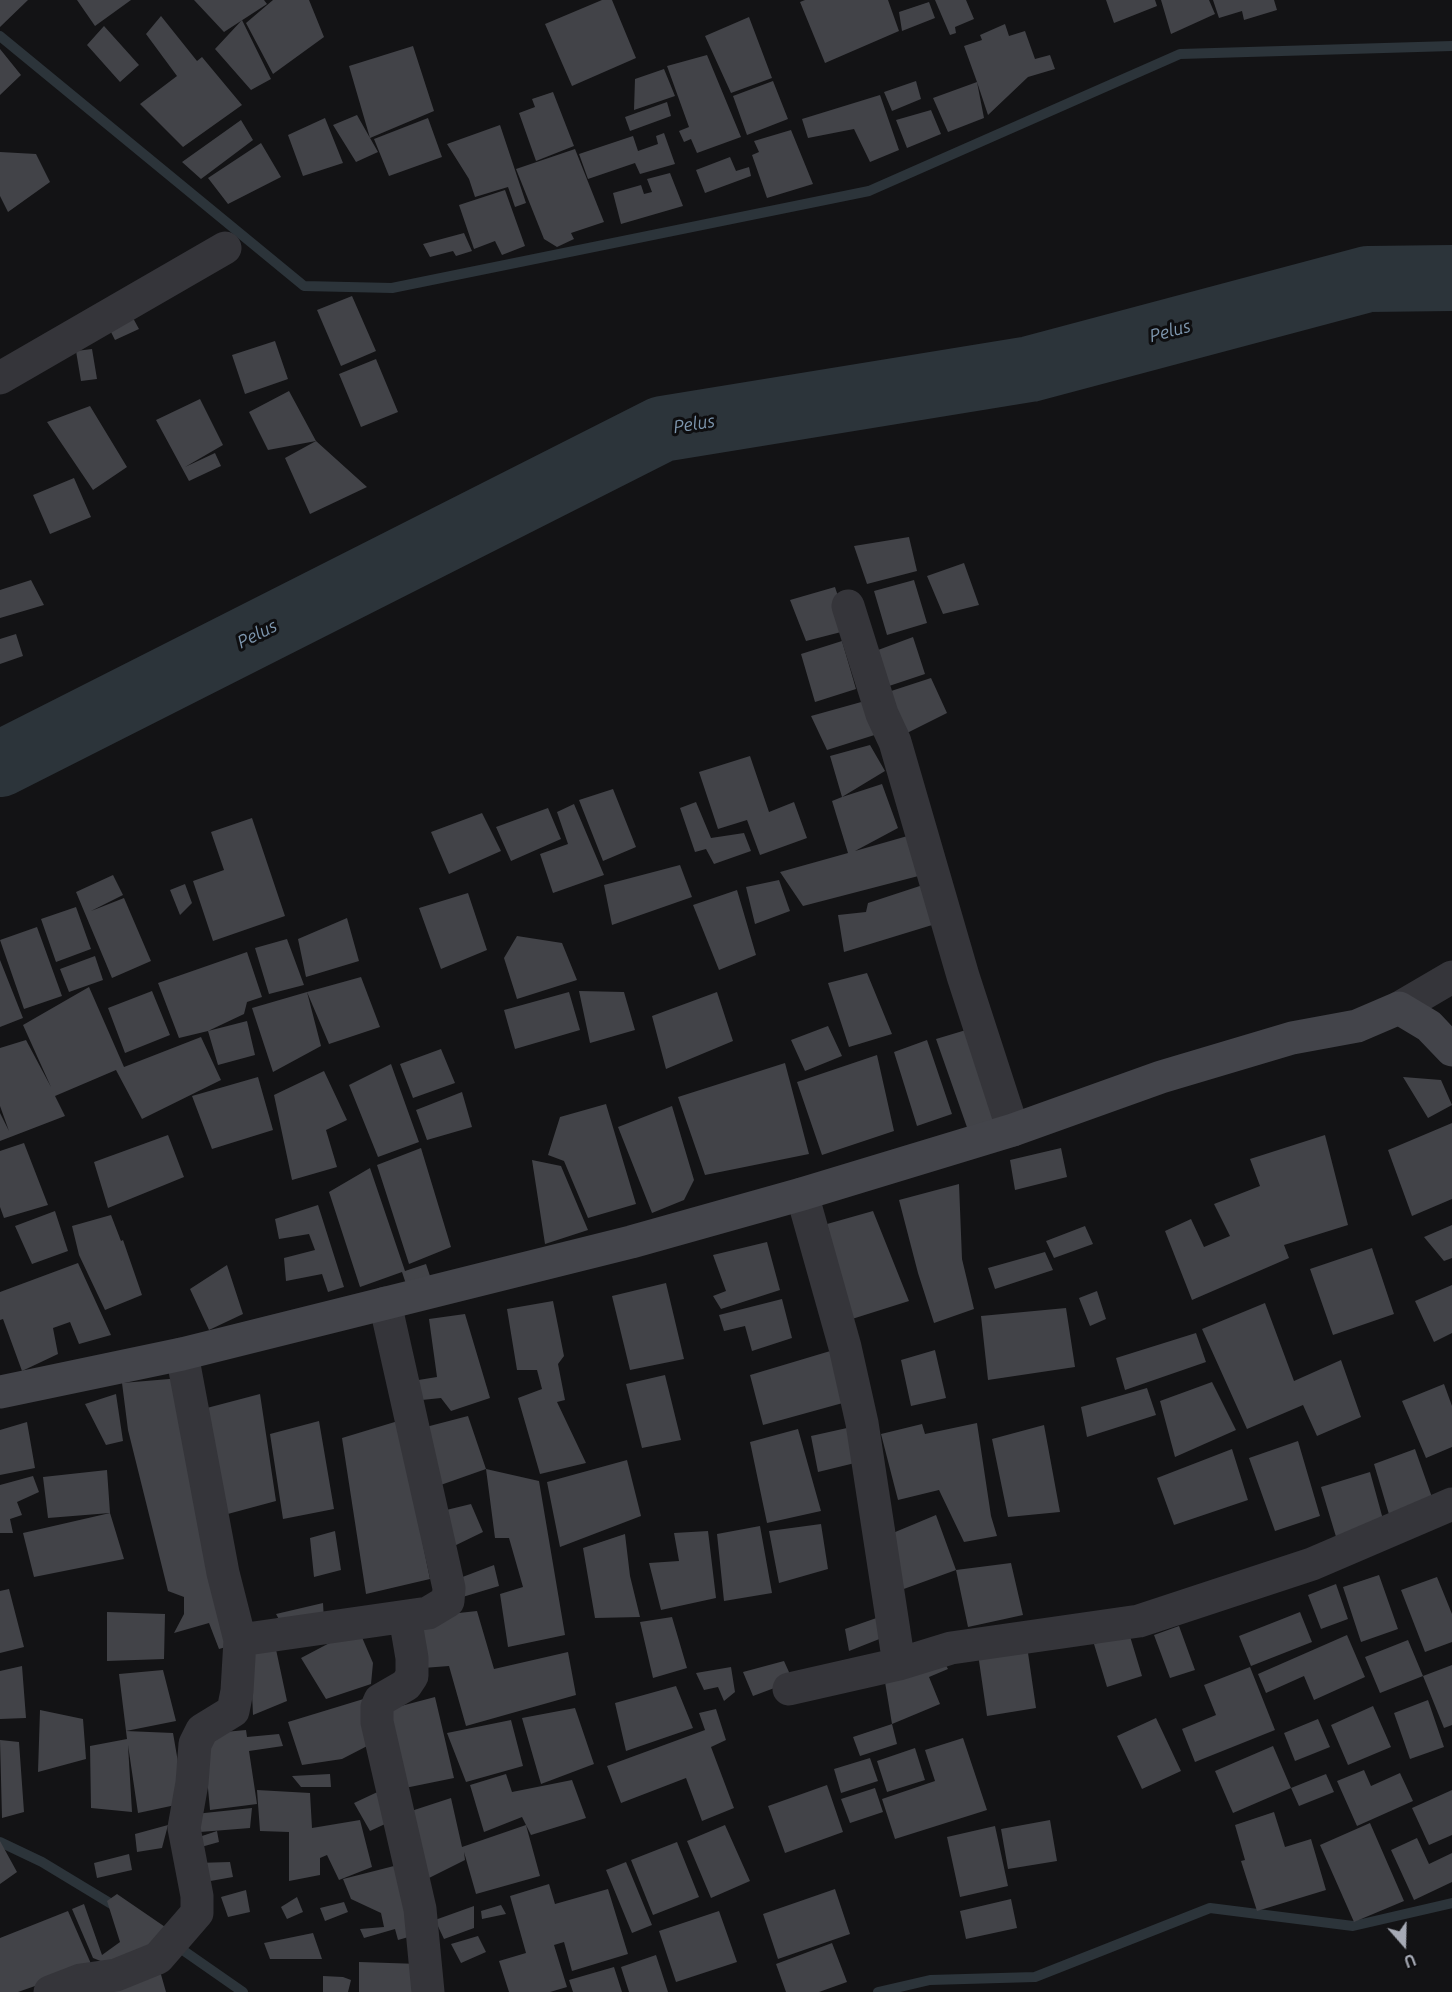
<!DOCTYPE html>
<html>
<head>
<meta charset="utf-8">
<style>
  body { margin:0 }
  #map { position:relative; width:1452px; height:1992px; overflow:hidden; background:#131315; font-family:Ubuntu,sans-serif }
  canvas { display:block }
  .north { position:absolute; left:1374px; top:1914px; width:60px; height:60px; -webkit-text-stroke:4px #0e0e10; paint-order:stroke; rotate:160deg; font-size:16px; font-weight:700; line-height:24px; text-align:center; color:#a6aab5 }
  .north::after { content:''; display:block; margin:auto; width:21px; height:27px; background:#a6aab5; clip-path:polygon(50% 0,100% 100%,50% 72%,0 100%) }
</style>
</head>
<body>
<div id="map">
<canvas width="1452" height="1992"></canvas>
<div class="north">U</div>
</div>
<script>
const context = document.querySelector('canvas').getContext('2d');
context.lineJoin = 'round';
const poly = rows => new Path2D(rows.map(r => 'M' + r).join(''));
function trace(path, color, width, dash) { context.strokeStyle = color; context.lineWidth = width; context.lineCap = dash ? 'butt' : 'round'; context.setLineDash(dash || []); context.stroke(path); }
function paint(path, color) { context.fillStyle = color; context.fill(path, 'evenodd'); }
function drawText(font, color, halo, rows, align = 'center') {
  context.font = font + ' Ubuntu,sans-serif'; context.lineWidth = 6; context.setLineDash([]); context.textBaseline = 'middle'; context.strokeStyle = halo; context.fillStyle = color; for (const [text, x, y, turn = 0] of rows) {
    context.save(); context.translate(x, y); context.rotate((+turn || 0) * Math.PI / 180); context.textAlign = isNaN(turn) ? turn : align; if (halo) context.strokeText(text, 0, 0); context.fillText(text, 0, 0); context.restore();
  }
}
trace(poly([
  [0,36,304,286,392,288,869,191,1180,54,1452,46],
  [0,1842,42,1862,118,1908],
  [174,1944,243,1992],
  [878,1992,930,1980,1035,1977,1210,1908,1353,1926,1452,1903]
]), '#2c343a', 10);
trace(poly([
  [0,764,662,429,1030,369,1368,279,1452,278]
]), '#2c343a', 66);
paint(poly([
  [0,0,28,0,0,27],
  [77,0,131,0,95,26],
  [194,0,264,0,267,4,224,32],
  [273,0,309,0,324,37,273,74,246,23],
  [602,0,612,0,636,58,572,86,545,24],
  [805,0,888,0,899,31,825,63,800,2],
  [935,0,966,0,974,19,955,27,956,33,950,35],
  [1106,0,1155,0,1157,6,1114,23],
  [1161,0,1209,0,1215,14,1171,34],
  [1213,0,1274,0,1277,10,1244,20,1242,11,1219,18],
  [929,2,935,18,902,31,899,12],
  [161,16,197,61,202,57,242,105,183,147,140,104,177,76,146,34],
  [749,17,772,78,731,93,705,36],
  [242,20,271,79,251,90,215,49],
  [1005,24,1009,36,1025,31,1035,59,1050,55,1055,69,1028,77,988,115,977,82,984,118,948,132,933,98,977,82,964,46,982,40,980,35],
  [104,26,139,65,120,82,87,45],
  [413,46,434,111,370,138,349,66],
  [0,49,21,75,0,95],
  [707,55,741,137,697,153,691,139,684,142,679,131,689,127,667,66],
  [664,69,675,96,634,110,635,79],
  [773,81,788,119,747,135,733,96],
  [916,81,921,99,892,111,884,92],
  [553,92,574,146,536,161,519,113,535,107,532,99],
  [880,95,899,150,870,162,854,129,808,138,802,119],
  [667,102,671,116,630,131,625,117],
  [931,110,941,134,907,148,896,120],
  [357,115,378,152,356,162,333,125],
  [325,118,343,163,303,176,288,135],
  [428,118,442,157,389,176,374,139],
  [241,120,253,140,201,179,182,162],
  [500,125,526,203,515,207,508,187,475,197,469,179,447,144],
  [791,130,813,184,767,198,752,155,759,152,754,141],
  [664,133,675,164,640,174,635,163,588,179,579,154,633,136,638,151,658,144,656,136],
  [261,143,281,177,228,204,208,178],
  [575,149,604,222,571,233,574,239,557,247,544,239,516,169],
  [0,152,36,154,50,182,8,212,0,196],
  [730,157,736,171,749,167,751,176,705,193,696,170],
  [670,173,683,206,621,224,613,193,641,185,644,194,652,192,647,179],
  [505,190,525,246,502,255,495,241,474,249,459,205],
  [464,233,472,251,456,256,453,251,430,257,423,244],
  [352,296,376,351,341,366,317,310],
  [133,318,139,329,115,340,110,330],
  [275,341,288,379,245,394,232,355],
  [92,349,97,379,81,381,76,351],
  [376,359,398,412,361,427,339,374],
  [289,391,316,441,268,450,249,412],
  [200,399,223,445,185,467,215,453,221,466,189,481,156,420],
  [90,406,127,467,93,490,47,422],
  [316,441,367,487,310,514,285,458],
  [74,478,91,517,50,534,33,495],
  [909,537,917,571,867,584,854,546],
  [964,563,979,605,943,614,927,576],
  [31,580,44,605,0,618,0,590],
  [914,580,927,623,887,635,874,591],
  [835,587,849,630,806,641,790,600],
  [16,634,23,656,0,664,0,639],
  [913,637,925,674,883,688,870,653],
  [842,641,856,689,815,702,801,654],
  [931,678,947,713,901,736,885,693],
  [872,699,884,732,827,750,811,716],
  [870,745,885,771,842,797,882,784,898,828,855,851,918,833,930,873,803,906,780,872,848,853,832,801,842,797,830,756],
  [750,756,769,812,794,802,807,838,760,855,747,820,718,829,699,772],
  [613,789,636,847,603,861,579,800],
  [696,802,711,838,744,833,751,851,714,864,706,849,695,852,680,808],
  [574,804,604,875,553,893,540,854,568,844,557,812],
  [548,808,561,839,511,861,496,827],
  [482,813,501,851,449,874,431,832],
  [252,818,285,916,213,941,193,881,224,870,211,832],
  [680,865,692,897,612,925,604,885],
  [113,875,123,895,91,911,124,898,151,961,112,978,76,892],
  [779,880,790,911,755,924,746,887],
  [932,882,942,922,844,952,838,915,866,912,868,903],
  [185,884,192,903,180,915,170,890],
  [737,890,756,955,719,970,693,905],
  [468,893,487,950,441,969,419,908],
  [76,907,91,949,56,962,41,919],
  [347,918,359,961,306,977,298,939],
  [37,927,62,996,24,1009,0,940],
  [517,936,562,943,577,980,517,999,504,958],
  [287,939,304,985,269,994,255,948],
  [247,952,262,997,247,1002,244,1014,208,1031,179,1038,158,983],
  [95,956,103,980,69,992,60,969],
  [0,960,23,1018,0,1027],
  [867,973,892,1034,849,1047,828,983],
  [361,977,380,1027,329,1044,307,992],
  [89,987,124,1067,201,1037,221,1080,142,1119,116,1070,55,1096,65,1116,0,1141,0,1113,9,1131,0,1106,0,1048,26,1040,51,1087,23,1025],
  [152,991,170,1035,125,1053,108,1008],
  [579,991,624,992,635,1030,590,1043],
  [307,992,321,1046,273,1072,252,1008],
  [569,992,580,1030,515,1049,504,1010],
  [717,992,733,1041,666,1069,652,1016],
  [247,1021,255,1055,218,1065,208,1031],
  [828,1026,842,1056,805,1071,791,1040],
  [966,1030,1007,1122,969,1133,936,1039],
  [927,1040,952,1114,917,1126,894,1052],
  [441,1049,455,1083,413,1098,400,1064],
  [877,1055,894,1131,822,1155,797,1082],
  [785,1063,809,1154,705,1175,678,1097],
  [391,1064,419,1142,378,1157,349,1085],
  [324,1071,347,1120,326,1130,337,1167,292,1180,274,1095],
  [258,1077,273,1130,212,1149,192,1096],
  [1403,1077,1441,1080,1452,1105,1428,1118],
  [462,1092,472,1127,427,1140,416,1110],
  [606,1104,636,1204,588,1218,564,1161,548,1155,560,1117],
  [672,1106,694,1180,684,1200,652,1213,618,1127],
  [1452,1123,1452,1199,1412,1216,1388,1150],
  [168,1135,184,1177,108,1208,94,1162],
  [1325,1135,1348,1225,1284,1245,1289,1258,1192,1300,1165,1231,1191,1219,1204,1247,1230,1236,1214,1204,1260,1186,1250,1159],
  [24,1143,48,1205,4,1218,0,1207,0,1151],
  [421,1148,451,1247,409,1264,377,1165],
  [1061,1148,1067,1177,1015,1190,1010,1160],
  [532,1160,561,1166,588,1230,545,1244],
  [370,1168,405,1271,426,1264,430,1276,406,1284,402,1272,360,1287,329,1192],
  [959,1184,962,1259,974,1309,934,1323,918,1273,899,1200],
  [318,1205,344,1287,328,1292,322,1274,286,1281,284,1258,315,1250,309,1234,279,1239,275,1219],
  [55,1211,68,1251,32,1264,15,1226],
  [873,1211,909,1301,852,1319,827,1224],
  [111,1215,121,1241,123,1240,142,1295,105,1310,79,1255,72,1226],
  [1452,1225,1452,1258,1444,1261,1424,1237],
  [1085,1226,1093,1244,1054,1258,1046,1241],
  [767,1242,780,1290,721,1309,713,1296,726,1291,713,1255],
  [1372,1248,1394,1314,1333,1335,1310,1269],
  [1045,1252,1053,1270,995,1289,988,1268],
  [78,1263,111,1335,79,1344,70,1322,53,1328,58,1354,22,1371,3,1319,0,1320,0,1292],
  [227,1265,243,1314,209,1330,190,1289],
  [666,1283,684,1359,630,1370,612,1296],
  [1452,1285,1452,1333,1434,1342,1415,1301],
  [1097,1291,1106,1319,1090,1326,1079,1298],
  [782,1299,792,1338,752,1351,745,1326,724,1331,719,1315],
  [553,1301,564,1356,558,1364,565,1400,557,1402,586,1463,540,1474,518,1398,542,1389,537,1370,517,1370,507,1309],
  [1265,1303,1294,1381,1341,1360,1361,1417,1317,1436,1303,1405,1247,1429,1202,1329],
  [1066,1308,1075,1367,988,1380,981,1316],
  [465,1314,490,1398,451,1411,441,1398,412,1401,406,1382,437,1377,429,1319],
  [1196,1333,1206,1362,1125,1390,1116,1358],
  [837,1349,850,1401,763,1425,750,1375],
  [935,1350,946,1398,911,1406,901,1360],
  [665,1375,681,1440,642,1448,626,1384],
  [181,1378,233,1645,219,1649,209,1623,174,1633,184,1614,184,1597,168,1591,128,1430,122,1383],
  [1212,1382,1236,1430,1175,1457,1160,1401],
  [1444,1384,1452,1406,1452,1447,1426,1458,1402,1401],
  [1147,1388,1156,1415,1087,1437,1081,1407],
  [116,1394,123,1441,106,1445,85,1404],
  [260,1394,276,1501,224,1515,203,1409],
  [468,1416,486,1469,435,1487,422,1428],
  [319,1421,334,1509,283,1519,270,1434],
  [398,1421,430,1579,366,1594,342,1438],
  [27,1422,35,1468,0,1475,0,1430],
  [977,1423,991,1516,997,1536,964,1542,939,1490,898,1500,881,1434,922,1424,925,1434],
  [1044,1425,1060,1512,1008,1517,992,1439],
  [856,1426,859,1462,818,1472,811,1436],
  [798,1429,821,1511,767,1523,750,1442],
  [1298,1441,1320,1516,1275,1531,1249,1458],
  [1232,1449,1248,1500,1174,1525,1157,1478],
  [1415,1449,1434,1503,1391,1521,1374,1464],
  [627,1460,641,1516,560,1547,547,1482],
  [486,1469,539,1481,565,1635,508,1647,500,1594,523,1587,509,1538,495,1538],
  [107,1470,110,1513,124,1559,34,1577,23,1533,110,1513,48,1518,43,1477],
  [1370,1472,1384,1523,1337,1540,1321,1487],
  [33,1476,39,1492,17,1502,22,1515,10,1519,13,1533,0,1533,0,1485],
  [471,1504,483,1532,450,1548,434,1513],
  [936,1515,956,1570,901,1590,888,1535],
  [821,1524,828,1569,779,1583,769,1531],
  [760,1526,772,1593,724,1601,717,1534],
  [335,1531,341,1570,314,1577,310,1538],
  [708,1531,716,1598,661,1610,649,1563,679,1561,674,1533],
  [625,1534,630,1576,640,1617,595,1618,583,1548],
  [1011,1563,1023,1615,968,1627,956,1570],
  [494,1565,499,1586,456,1599,452,1581],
  [1379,1575,1398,1629,1361,1642,1343,1587],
  [1437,1577,1452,1614,1452,1642,1425,1652,1401,1590],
  [1336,1584,1348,1619,1321,1629,1308,1595],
  [9,1589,24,1647,0,1653,0,1591],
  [323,1603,324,1621,286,1632,276,1614],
  [477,1611,494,1669,568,1652,576,1695,466,1726,449,1666,423,1668,413,1618],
  [107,1612,165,1614,164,1659,107,1661],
  [1300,1612,1312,1642,1251,1666,1239,1636],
  [885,1615,887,1636,849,1651,845,1629],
  [672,1617,687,1668,653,1678,640,1622],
  [1179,1626,1195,1670,1170,1678,1154,1635],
  [358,1628,373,1663,371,1684,326,1699,301,1658],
  [1129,1633,1142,1676,1107,1687,1094,1644],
  [1347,1635,1365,1677,1314,1700,1304,1676,1266,1693,1258,1674],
  [274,1640,287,1701,253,1715,250,1649],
  [1408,1640,1423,1676,1452,1665,1452,1725,1444,1728,1423,1676,1380,1693,1365,1657],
  [1027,1646,1036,1708,987,1716,978,1654],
  [941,1656,948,1669,929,1677,940,1704,892,1724,884,1676],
  [784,1661,793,1681,753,1696,743,1672],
  [22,1666,26,1718,0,1719,0,1671],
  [731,1667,735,1692,724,1701,718,1687,704,1690,696,1673],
  [1250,1667,1275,1730,1195,1762,1182,1729,1216,1715,1204,1685],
  [163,1670,176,1721,126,1731,173,1733,185,1803,138,1813,128,1745,132,1812,91,1808,90,1746,127,1739,126,1731,119,1674],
  [676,1686,693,1728,626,1751,615,1703],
  [370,1697,373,1743,342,1759,302,1765,288,1722],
  [435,1697,454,1778,400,1789,382,1711],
  [1428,1700,1444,1747,1410,1759,1394,1713],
  [1373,1706,1391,1747,1348,1765,1331,1725],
  [575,1708,594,1764,541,1784,522,1718],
  [716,1709,726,1740,711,1747,734,1808,702,1821,686,1778,621,1803,607,1766,705,1730,699,1713],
  [40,1710,83,1719,86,1759,38,1772],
  [1156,1718,1181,1771,1142,1789,1117,1736],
  [1318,1719,1330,1747,1295,1761,1284,1733],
  [511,1720,523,1766,466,1782,447,1733],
  [892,1724,897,1744,860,1756,853,1737],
  [246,1730,247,1737,279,1734,283,1746,249,1751,257,1804,210,1810,203,1734],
  [963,1738,987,1810,895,1839,882,1799,935,1781,925,1750],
  [0,1740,19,1742,24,1812,2,1818],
  [1273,1746,1291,1788,1233,1813,1215,1771],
  [915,1748,925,1780,887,1792,877,1761],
  [870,1758,878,1781,841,1793,834,1769],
  [1364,1770,1371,1786,1400,1773,1413,1801,1357,1826,1337,1781],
  [330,1774,331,1787,301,1787,292,1776],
  [506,1774,512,1792,572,1780,586,1818,531,1835,522,1817,484,1832,470,1785],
  [1326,1774,1334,1792,1299,1806,1291,1788],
  [827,1785,843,1832,785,1853,768,1806],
  [386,1788,398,1818,370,1831,354,1803],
  [875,1788,883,1812,850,1823,841,1799],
  [257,1790,310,1793,312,1828,360,1820,372,1867,339,1880,327,1855,320,1858,320,1875,289,1881,289,1832,260,1831],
  [1452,1790,1452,1835,1429,1845,1412,1808],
  [451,1798,462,1847,526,1825,540,1876,476,1894,464,1852,465,1860,427,1879,402,1814],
  [252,1808,250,1828,200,1832,195,1814],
  [1274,1812,1285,1847,1311,1839,1326,1890,1257,1911,1241,1861,1245,1860,1235,1825],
  [1050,1820,1057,1861,1008,1869,1001,1829],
  [1370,1823,1404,1901,1354,1922,1320,1845],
  [168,1825,162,1848,137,1852,135,1834],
  [725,1825,750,1881,711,1898,687,1841],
  [995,1826,1008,1886,960,1897,947,1837],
  [217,1831,219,1842,201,1847,199,1837],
  [1417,1838,1429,1864,1452,1853,1452,1882,1414,1900,1391,1850],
  [0,1841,17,1872,0,1884],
  [677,1842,699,1897,653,1915,631,1860],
  [129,1854,132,1870,97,1878,94,1863],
  [230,1862,233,1877,199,1883,196,1863],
  [626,1862,652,1925,632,1933,606,1870],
  [394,1866,412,1936,398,1940,395,1929,364,1938,360,1929,384,1927,381,1913,351,1899,343,1879],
  [549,1884,555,1904,608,1889,628,1954,572,1971,564,1942,554,1945,567,1987,550,1992,509,1992,499,1961,526,1953,510,1896],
  [835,1889,850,1934,778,1959,763,1914],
  [246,1890,250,1912,228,1917,221,1897],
  [117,1894,171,1931,134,1956,103,1962,93,1958,72,1909,84,1904,102,1955,120,1942,107,1901],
  [297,1897,303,1912,287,1919,281,1907],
  [1011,1899,1017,1928,966,1939,960,1911],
  [344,1902,348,1912,325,1921,320,1908],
  [501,1905,506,1914,482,1919,481,1911],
  [474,1906,474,1928,444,1939,435,1920],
  [68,1911,92,1966,18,1992,0,1992,0,1938],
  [719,1911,737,1962,676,1982,659,1931],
  [313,1933,322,1959,270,1959,264,1943],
  [478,1936,486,1952,461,1963,451,1944],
  [832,1943,847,1982,819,1992,786,1992,776,1964],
  [656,1955,668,1992,629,1992,621,1967],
  [359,1962,420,1964,419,1992,359,1992],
  [614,1967,622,1992,573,1992,569,1980],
  [160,1971,166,1992,83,1992],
  [323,1976,343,1977,351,1980,348,1992,323,1992]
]), '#424348');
trace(poly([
  [0,378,225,248],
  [848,606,882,714,895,742,963,976,1013,1130],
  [1399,1008,1452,977],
  [802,1194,845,1347,862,1423,899,1664],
  [405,1617,412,1658,412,1676,406,1685,380,1700,377,1707,377,1722,420,1909,428,1992],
  [240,1640,428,1613,448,1601,449,1588,385,1303],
  [789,1689,899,1664,951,1648,1139,1621,1312,1564,1452,1504],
  [50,1992,81,1980,116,1975,158,1958,197,1913,197,1896,184,1828,192,1783,195,1744,202,1730,233,1711,237,1691,240,1640,223,1573,182,1354]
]), '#35353a', 33);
trace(poly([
  [0,1392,182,1354,631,1242,802,1194,1013,1130,1161,1077,1292,1038,1357,1026,1399,1008,1429,1026,1452,1050]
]), '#43444a', 33);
drawText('italic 18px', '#7e97af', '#0e0e10', [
  ["Pelus",1170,331,-15],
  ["Pelus",694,424,-9],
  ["Pelus",257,634,-27]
]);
</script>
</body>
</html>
